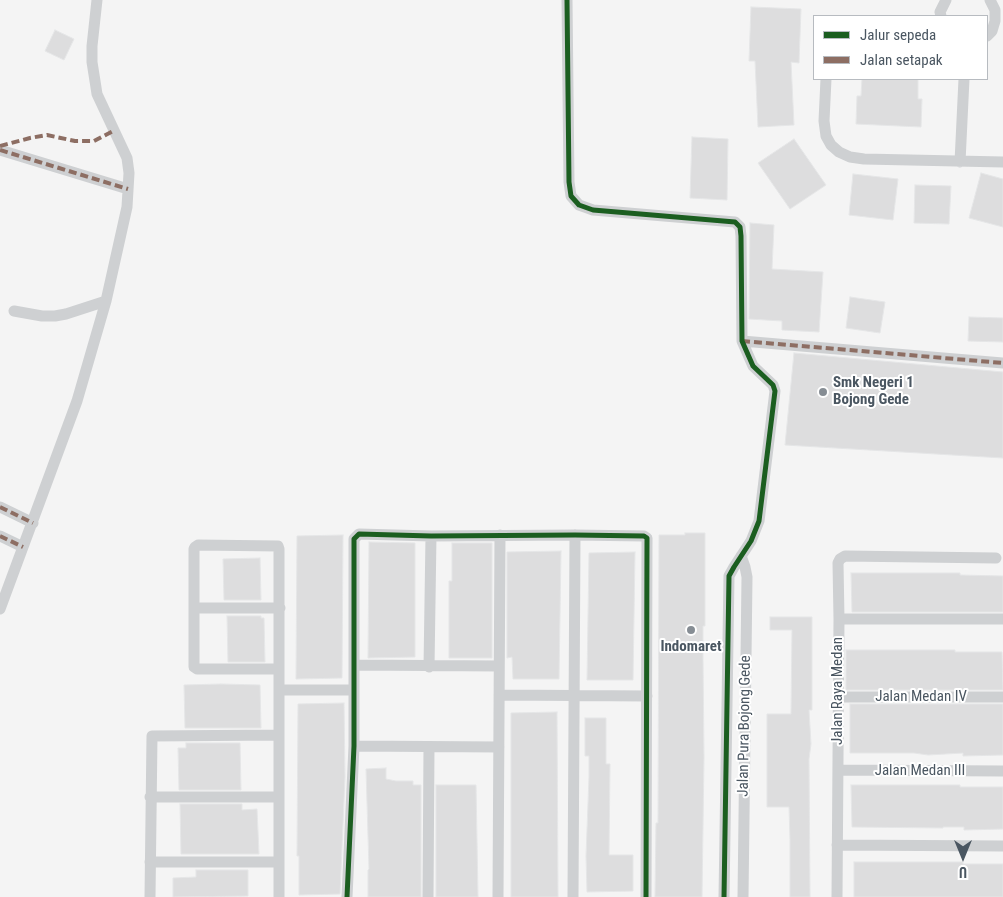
<!DOCTYPE html>
<html>
<head>
<meta charset="utf-8">
<style>
  body { margin:0 }
  #map { position:relative; width:1003px; height:897px; overflow:hidden; background:#f4f4f4; font-family:"Roboto Condensed",sans-serif }
  canvas { display:block }
  .legend { position:absolute; left:813px; top:15px; width:175px; height:65px; box-sizing:border-box; background:#fff; border:1px solid #b7bbc0; margin:0; padding:6px 9px; list-style:none; font-size:15px; color:#4a5661 }
  .legend li { display:flex; align-items:center; gap:10px; height:25px }
  .legend b { width:25px; border:1px solid #b7bbc0 }
  .north { position:absolute; left:938px; top:832px; width:50px; height:50px; -webkit-text-stroke:4px #fff; paint-order:stroke; rotate:180deg; font-size:14px; font-weight:700; line-height:20px; text-align:center; color:#4a5661 }
  .north::after { content:''; display:block; margin:auto; width:18px; height:22px; background:#4a5661; clip-path:polygon(50% 0,100% 100%,50% 72%,0 100%) }
</style>
</head>
<body>
<div id="map">
<canvas width="1003" height="897"></canvas>
<ul class="legend">
<li><b style="height:6px;background:#1b5e20"></b>Jalur sepeda</li>
<li><b style="height:6px;background:#8d6e63"></b>Jalan setapak</li>
</ul>
<div class="north">U</div>
</div>
<script>
const context = document.querySelector('canvas').getContext('2d');
context.lineJoin = 'round';
function paint(path, color) { context.fillStyle = color; context.fill(path, 'evenodd'); }
const poly = rows => new Path2D(rows.map(r => 'M' + r).join(''));
function trace(path, color, width, dash) { context.strokeStyle = color; context.lineWidth = width; context.lineCap = dash ? 'butt' : 'round'; context.setLineDash(dash || []); context.stroke(path); }
function drawText(font, color, halo, rows, align = 'center') {
  context.font = font + ' "Roboto Condensed",sans-serif'; context.lineWidth = 4; context.setLineDash([]); context.textBaseline = 'middle'; context.strokeStyle = halo; context.fillStyle = color; for (const [text, x, y, turn = 0] of rows) {
    context.save(); context.translate(x, y); context.rotate((+turn || 0) * Math.PI / 180); context.textAlign = isNaN(turn) ? turn : align; if (halo) context.strokeText(text, 0, 0); context.fillText(text, 0, 0); context.restore();
  }
}
const building = poly([
  [751,7,801,9,799,63,791,62,794,125,758,127,755,61,749,61,751,7],
  [55,30,74,39,64,60,45,51,55,30],
  [862,79,918,79,918,99,922,99,921,127,856,124,857,96,861,96,862,79],
  [692,137,728,139,727,200,690,198,692,137],
  [794,139,826,185,790,209,758,163,794,139],
  [981,173,1003,179,1003,227,969,218,981,173],
  [853,174,898,179,893,220,849,215,853,174],
  [915,185,951,186,949,224,914,223,915,185],
  [750,223,774,225,772,269,823,272,819,332,782,330,782,321,749,319,750,223],
  [850,297,885,302,880,333,846,328,850,297],
  [969,317,1003,318,1003,342,968,341,969,317],
  [794,353,1003,372,1003,458,785,445,794,353],
  [685,533,705,533,705,626,703,626,703,659,704,757,702,897,655,897,656,823,658,823,659,535,685,535,685,533],
  [343,535,342,678,296,679,297,536,343,535],
  [369,542,415,543,415,657,368,658,369,542],
  [452,543,492,543,492,658,449,658,449,581,452,581,452,543],
  [561,551,559,679,513,679,512,657,507,658,507,552,561,551],
  [635,552,633,680,587,680,589,553,635,552],
  [260,558,261,600,224,600,223,559,260,558],
  [851,573,960,573,960,575,1003,576,1003,612,852,612,851,573],
  [227,616,261,616,261,618,264,618,265,662,228,662,227,616],
  [770,617,812,617,812,710,809,710,811,744,809,759,810,897,790,897,790,840,789,807,767,807,767,714,791,714,792,630,770,630,770,617],
  [846,650,955,650,955,652,1002,652,1003,690,846,690,846,650],
  [221,684,260,685,261,728,185,728,184,685,221,684],
  [344,703,345,777,340,894,299,895,299,856,297,856,298,704,344,703],
  [850,704,1003,704,1003,755,963,756,963,753,928,755,914,753,850,753,850,704],
  [557,712,558,897,511,897,511,713,557,712],
  [585,718,606,718,606,764,610,764,609,855,633,855,633,891,587,892,586,856,589,777,589,756,585,756,585,718],
  [186,743,240,743,241,790,179,790,178,748,186,748,186,743],
  [386,768,386,779,396,781,413,781,413,785,421,785,421,897,368,897,368,870,369,869,366,769,386,768],
  [436,785,476,785,478,897,436,897,436,785],
  [851,785,960,785,960,787,1003,787,1003,829,964,830,964,827,943,827,943,828,852,827,851,785],
  [180,804,242,804,242,810,257,809,259,854,181,854,180,804],
  [854,862,963,862,963,864,1003,864,1003,897,854,897,854,862],
  [196,870,248,870,248,896,173,897,173,878,196,877,196,870]
]);
paint(building, '#ddddde');
trace(building, '#e5e6e7', 1);
trace(poly([
  [567,0,569,182,571,196,579,205,593,210,735,222,740,227,741,236,742,341,753,366,773,385,775,391,759,521,751,541,734,567,729,576,724,897],
  [941,16,940,12,946,0],
  [987,36,992,31,995,21,995,10,990,0],
  [826,79,824,121,826,136,831,145,839,152,850,157,864,159,1003,162],
  [0,150,128,189],
  [960,162,964,79],
  [14,311,42,316,55,316,66,314,106,301],
  [742,341,1003,363],
  [0,507,33,523],
  [0,536,23,547],
  [741,556,745,567,747,577,743,897],
  [195,608,280,608],
  [0,609,77,401,106,301,127,207,129,173,127,158,97,94,95,81,92,62,92,46,97,0],
  [839,619,838,563,840,559,845,556,996,558],
  [354,665,499,666],
  [429,667,431,536],
  [279,669,279,549,278,546,198,545,195,547,194,549,194,667,197,669,279,669,279,897],
  [279,690,354,690],
  [499,695,647,696],
  [838,697,1003,697],
  [354,746,499,747],
  [838,770,1003,771],
  [150,797,279,797],
  [837,845,1003,846],
  [150,862,279,862],
  [150,897,152,736,279,735],
  [347,897,354,746,354,539,359,534,431,536,575,535,644,536,647,538,646,897],
  [428,897,429,747],
  [498,897,500,535],
  [573,897,575,535],
  [837,897,839,619,1003,619]
]), '#ced0d2', 11);
trace(poly([
  [0,146,30,138,47,135,75,141,94,141,115,130],
  [0,150,128,189],
  [742,341,1003,363],
  [0,507,33,523],
  [0,536,23,547]
]), '#8d6e63', 4, [8, 4]);
trace(poly([
  [567,0,569,182,571,196,579,205,593,210,735,222,740,227,741,236,742,341,753,366,773,385,775,391,759,521,751,541,734,567,729,576,724,897],
  [347,897,354,746,354,539,359,534,431,536,575,535,644,536,647,538,646,897]
]), '#1b5e20', 5);
for (const [x, y, r, color] of [
  [823,392,5,"#868d94"],
  [691,630,5,"#868d94"]
]) { const dot = new Path2D(); dot.arc(x, y, r, 0, 2 * Math.PI); context.fillStyle = color; context.fill(dot); trace(dot, '#fff', 2); }
drawText('bold 15px', '#4a5661', '#fff', [
  ["Smk Negeri 1",833,383],
  ["Bojong Gede",833,400],
  ["Indomaret",691,647,"center"]
], 'left');
drawText('15px', '#4a5661', '#fff', [
  ["Jalan Raya Medan",838,691,-90],
  ["Jalan Medan IV",921,697],
  ["Jalan Pura Bojong Gede",745,726,-89],
  ["Jalan Medan III",920,771]
]);
</script>
</body>
</html>
